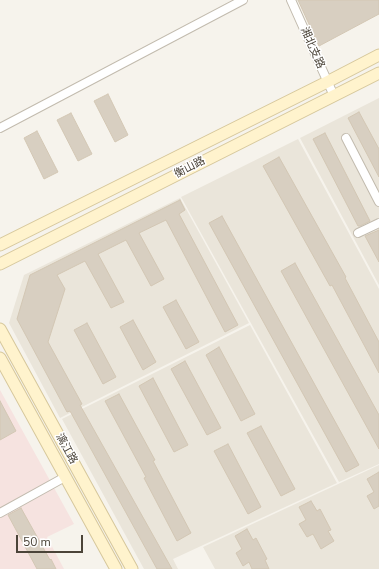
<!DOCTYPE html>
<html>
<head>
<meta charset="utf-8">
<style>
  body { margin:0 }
  #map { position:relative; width:379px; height:569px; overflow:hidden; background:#f6f3ec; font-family:"Nunito Sans",sans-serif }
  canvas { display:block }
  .scale { position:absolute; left:16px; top:535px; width:67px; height:18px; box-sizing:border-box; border:2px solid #4b4439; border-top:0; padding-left:5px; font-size:12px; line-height:14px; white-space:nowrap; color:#4b4439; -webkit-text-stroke:3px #fff; paint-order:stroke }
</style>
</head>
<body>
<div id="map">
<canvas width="379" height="569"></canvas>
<div class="scale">50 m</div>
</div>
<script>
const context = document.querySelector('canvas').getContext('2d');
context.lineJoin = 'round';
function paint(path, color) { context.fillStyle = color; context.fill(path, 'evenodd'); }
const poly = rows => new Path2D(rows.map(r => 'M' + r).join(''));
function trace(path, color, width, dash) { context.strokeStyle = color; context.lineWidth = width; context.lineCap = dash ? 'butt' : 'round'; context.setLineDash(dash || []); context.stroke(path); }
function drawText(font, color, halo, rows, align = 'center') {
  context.font = font + ' "Nunito Sans","Noto Sans SC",sans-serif'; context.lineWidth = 3; context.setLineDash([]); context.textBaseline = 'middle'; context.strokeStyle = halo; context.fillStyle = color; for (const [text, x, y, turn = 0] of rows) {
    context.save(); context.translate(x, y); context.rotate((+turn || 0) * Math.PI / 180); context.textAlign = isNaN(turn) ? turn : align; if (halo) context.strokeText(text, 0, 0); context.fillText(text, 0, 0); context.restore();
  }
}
paint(poly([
  [379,98,379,285,300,138],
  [298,139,379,289,379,464,339,482,181,197],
  [180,198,249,323,60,418,9,323,24,275],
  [250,325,337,483,173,559,178,569,144,569,62,419],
  [379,465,379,569,215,569,203,547]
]), '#eae5da');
paint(poly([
  [0,390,74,524,47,537,64,569,0,569]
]), '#f6e3e0');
const building = poly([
  [298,0,379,0,379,14,319,46,298,0],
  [108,94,128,135,115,142,94,101,108,94],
  [359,112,379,149,379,177,348,118,359,112],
  [71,113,92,154,78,161,57,120,71,113],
  [37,131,58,172,44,179,24,138,37,131],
  [325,133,370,221,360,226,358,226,313,139,325,133],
  [279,157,346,277,345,278,379,342,379,373,332,285,330,286,263,166,279,157],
  [180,200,185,210,179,214,238,325,225,332,166,220,139,233,164,279,151,286,126,240,98,254,124,302,111,308,85,261,57,275,65,289,48,342,82,404,80,405,172,569,157,569,70,411,67,412,17,319,30,275,180,200],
  [222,216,359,465,346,472,209,223,222,216],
  [379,230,379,262,365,236,379,230],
  [295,263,379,415,379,449,281,271,295,263],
  [176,300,199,342,186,349,163,307,176,300],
  [133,320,156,362,143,370,120,327,133,320],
  [87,323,116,377,103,384,74,330,87,323],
  [219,347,255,414,241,421,206,355,219,347],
  [185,361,221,428,207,435,171,369,185,361],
  [153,378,188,445,174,452,139,386,153,378],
  [119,394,155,460,153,461,191,533,177,541,144,478,146,477,105,401,119,394],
  [0,401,16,431,0,440,0,401],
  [261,426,295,489,281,496,247,433,261,426],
  [228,444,261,507,248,514,214,451,228,444],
  [379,472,379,506,374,509,367,496,374,492,367,479,379,472],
  [311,501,317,511,320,509,331,530,328,531,334,541,321,549,313,534,307,537,299,524,306,520,299,507,311,501],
  [21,508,50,560,51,559,56,569,37,569,8,515,21,508],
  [247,529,253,540,256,538,267,559,265,560,269,569,252,569,249,562,243,566,236,553,242,549,235,536,247,529]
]);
paint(building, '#d8cfc1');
trace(building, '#d3c7b4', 1);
const street = poly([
  [291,0,334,96],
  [0,128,243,0],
  [346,138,379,202],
  [358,233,379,223],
  [0,513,65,477]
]);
const secondary = poly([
  [0,245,327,82,379,55],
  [0,264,379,73],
  [0,329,132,569],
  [0,358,116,569]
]);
trace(street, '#c2bbae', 10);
trace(secondary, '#d6c79b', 13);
trace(street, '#fff', 8);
trace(secondary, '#fff3cd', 11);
drawText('11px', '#4b4439', '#fff', [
  ["湘北支路",312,48,66],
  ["衡山路",190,168,-27],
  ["漓江路",66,449,61]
]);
</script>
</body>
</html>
